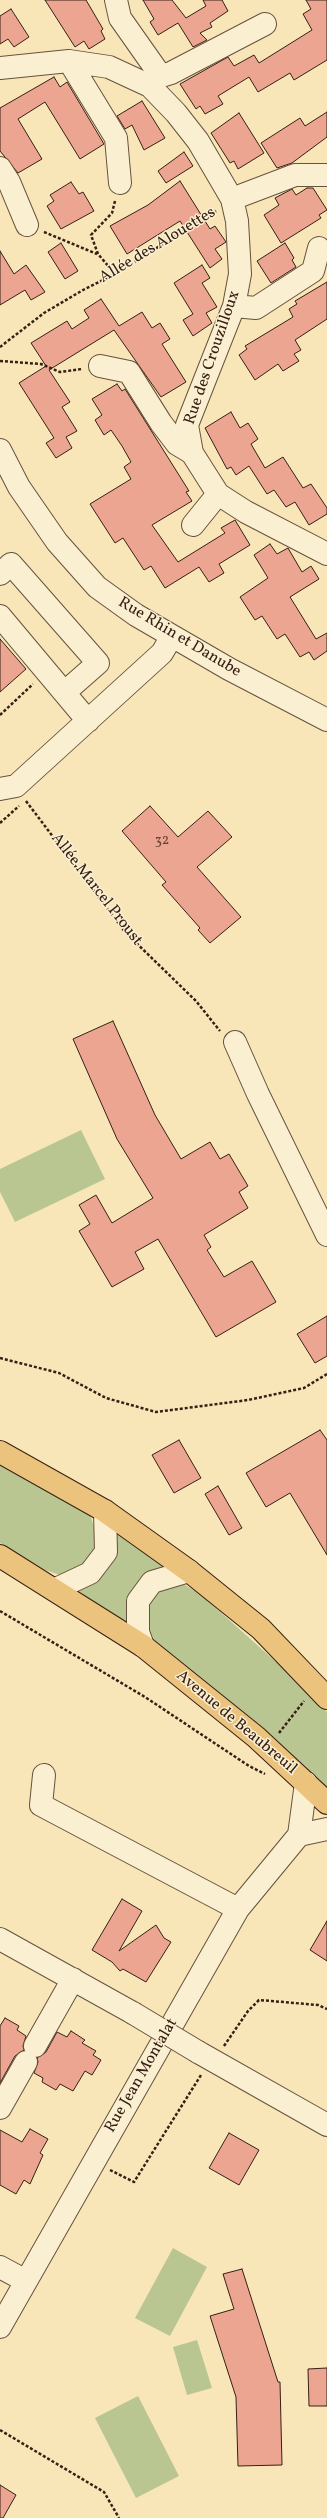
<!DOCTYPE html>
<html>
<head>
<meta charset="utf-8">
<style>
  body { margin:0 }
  canvas { display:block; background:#f8e6b8 }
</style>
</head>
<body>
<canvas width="327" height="2518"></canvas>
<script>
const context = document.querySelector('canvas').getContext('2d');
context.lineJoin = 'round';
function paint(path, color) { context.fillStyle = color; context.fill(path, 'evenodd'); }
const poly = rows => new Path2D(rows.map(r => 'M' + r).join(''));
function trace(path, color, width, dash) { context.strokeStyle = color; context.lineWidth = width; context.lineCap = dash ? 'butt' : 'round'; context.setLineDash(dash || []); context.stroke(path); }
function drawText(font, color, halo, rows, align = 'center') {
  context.font = font + ' Vollkorn,serif'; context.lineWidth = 3; context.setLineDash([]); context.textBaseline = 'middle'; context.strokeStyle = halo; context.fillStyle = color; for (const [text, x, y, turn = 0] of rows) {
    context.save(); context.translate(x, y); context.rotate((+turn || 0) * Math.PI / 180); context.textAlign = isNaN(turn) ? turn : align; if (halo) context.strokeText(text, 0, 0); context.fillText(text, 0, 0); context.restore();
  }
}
paint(poly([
  [81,1130,105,1179,15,1222,0,1192,0,1169],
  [0,1463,80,1507,91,1517,96,1534,94,1549,89,1563,63,1576,45,1570,0,1543],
  [114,1527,172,1570,129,1628,75,1588],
  [173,1584,183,1584,199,1593,303,1686,327,1712,327,1790,288,1752,148,1635,148,1597,160,1588],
  [173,2248,207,2267,170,2336,135,2318],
  [197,2340,212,2388,187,2395,173,2347],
  [138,2396,179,2476,136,2498,95,2418]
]), '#bac692');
const building = poly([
  [45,0,86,0,103,29,101,31,105,39,89,49,84,41,75,47,45,0],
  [143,0,172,0,186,18,206,6,203,0,222,0,228,11,210,23,212,27,200,33,207,40,193,47,178,23,158,35,150,22,154,19,143,0],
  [306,0,327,0,327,60,294,80,290,73,258,92,249,77,218,96,223,104,205,114,200,106,196,109,180,84,228,57,234,66,254,55,259,63,312,30,303,14,311,9,306,0],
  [11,9,29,37,14,47,8,39,0,44,0,16,11,9],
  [54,77,60,87,67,82,104,144,80,159,45,102,18,119,42,159,18,173,0,151,0,108,54,77],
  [142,101,165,138,144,150,132,125,125,129,117,116,142,101],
  [327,112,327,137,292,163,277,168,261,143,300,118,305,126,327,112],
  [239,113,264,153,238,169,234,161,230,163,211,133,239,113],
  [184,152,193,166,166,183,158,171,184,152],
  [180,181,210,229,215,226,226,242,215,249,222,259,210,268,180,221,127,254,110,226,148,205,180,181],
  [71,182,79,194,83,192,94,211,61,229,47,206,54,201,50,195,71,182],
  [307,188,313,188,327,210,319,215,321,218,281,243,264,215,279,205,275,198,292,189,296,195,307,188],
  [61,243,78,271,65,279,48,252,61,243],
  [285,243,294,258,292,260,296,267,271,283,257,261,285,243],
  [0,251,14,274,26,265,45,292,31,300,25,290,0,305,0,251],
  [202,265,210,278,202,283,217,307,206,313,212,323,193,336,183,320,193,314,174,283,202,265],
  [327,282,327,319,295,340,301,350,294,354,299,361,283,371,278,364,255,380,239,355,247,349,245,346,293,317,289,309,297,304,295,301,327,282],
  [101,299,119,326,142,312,152,328,160,323,170,339,162,344,186,382,161,397,114,330,49,370,70,402,62,407,77,431,66,437,72,448,56,458,46,443,54,438,19,383,46,366,31,343,67,321,72,329,89,318,84,310,101,299],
  [117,384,122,391,125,389,189,491,186,492,192,501,152,525,178,562,225,533,221,528,235,520,250,545,219,564,224,573,209,582,199,567,165,588,151,566,144,570,123,538,115,543,90,504,131,479,124,467,131,462,122,446,111,430,104,435,95,420,102,415,92,399,117,384],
  [231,412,240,428,248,423,258,439,251,444,265,468,283,457,303,488,311,484,327,508,327,514,309,525,295,502,286,507,274,490,267,494,249,466,236,475,231,467,227,469,205,428,231,412],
  [270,544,277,554,288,548,302,572,311,566,319,579,290,597,316,639,327,633,327,651,314,660,309,652,300,657,285,634,277,639,262,616,255,620,240,597,268,578,254,555,270,544],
  [0,639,26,669,0,692,0,639],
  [150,806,178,837,208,811,232,837,197,867,241,917,210,943,198,930,200,928,162,885,166,882,122,831,150,806],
  [113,1021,155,1115,181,1159,210,1142,220,1159,229,1154,248,1186,239,1192,248,1208,204,1235,211,1247,207,1250,224,1277,252,1261,276,1302,216,1337,158,1239,135,1252,144,1269,112,1287,79,1231,90,1224,79,1205,96,1195,112,1223,153,1198,117,1139,73,1039,113,1021],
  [327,1316,327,1356,315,1363,297,1334,327,1316],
  [320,1430,327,1440,327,1555,290,1493,266,1507,246,1473,320,1430],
  [179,1440,201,1478,174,1493,152,1455,179,1440],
  [218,1486,242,1528,229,1535,205,1494,218,1486],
  [122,1899,142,1911,119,1951,156,1925,164,1938,171,1942,146,1982,123,1969,120,1971,112,1962,92,1950,122,1899],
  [327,1921,327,1961,310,1950,327,1921],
  [5,2018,19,2026,17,2030,26,2036,23,2046,24,2050,15,2056,0,2083,0,2026,5,2018],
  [71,2031,85,2040,82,2043,96,2051,93,2055,101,2060,92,2075,85,2071,73,2091,60,2084,56,2090,42,2082,43,2078,34,2073,38,2062,37,2058,46,2052,57,2032,67,2037,71,2031],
  [30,2129,48,2139,40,2153,43,2155,30,2184,24,2180,16,2194,0,2185,0,2130,22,2142,30,2129],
  [229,2133,259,2150,239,2185,209,2168,229,2133],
  [242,2269,278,2382,280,2382,282,2465,238,2466,236,2397,210,2316,234,2309,223,2274,242,2269],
  [327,2368,327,2406,309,2406,308,2369,327,2368],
  [0,2485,16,2495,3,2518,0,2518,0,2485]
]);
paint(building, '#eca590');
trace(building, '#362015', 1);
const minor = poly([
  [116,0,120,18,158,72,155,78],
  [69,61,116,138,120,183],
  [0,68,69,61,109,67,150,86,176,113,198,141,232,199,237,221,240,274,234,306,187,425,192,453],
  [150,86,155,78,171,73,265,24],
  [0,168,9,182,27,225],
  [232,199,295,175,327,175],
  [234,306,256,308,313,271,319,248],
  [100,366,129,372,161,423,177,444,192,453,218,494,246,512,327,554],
  [0,450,19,487,57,542,97,587,136,615,229,669,327,720],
  [193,525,218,494],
  [0,574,11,564,98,663,65,692],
  [0,616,88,721],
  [0,789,16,786,162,653,172,636],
  [235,1042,258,1094,327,1235],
  [56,1589,90,1573,106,1552,105,1511],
  [143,1646,138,1632,138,1601,152,1582,189,1571],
  [44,1775,41,1805,238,1909],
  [299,1835,327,1829],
  [0,1939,133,2013],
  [35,2046,73,1979],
  [198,2052,327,2125],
  [0,2108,26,2062],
  [0,2267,26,2281],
  [0,2327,238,1909,299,1835,306,1783]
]);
const major = poly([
  [0,1452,105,1511,189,1571,261,1629,327,1698],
  [0,1556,143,1646,256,1737,327,1803]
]);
trace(minor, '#66523e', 24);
trace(major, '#362015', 24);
trace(poly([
  [115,201,112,213,91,235,98,254,115,274],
  [44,232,97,254],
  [0,347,44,313,83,290,115,274,216,211],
  [0,361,41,364,60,372,82,369],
  [0,715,33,684],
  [26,801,125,932,196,1001,220,1031],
  [0,823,19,806],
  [0,1358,59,1373,106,1398,156,1412,248,1400,304,1388,327,1374],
  [0,1611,145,1697,249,1766,265,1774],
  [279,1733,304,1701],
  [224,2046,248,2011,259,2000,318,2005,327,2009],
  [110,2170,134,2182,201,2075],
  [0,2430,104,2492,119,2518]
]), '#362015', 2.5, [3, 2]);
trace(minor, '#faefd1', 22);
trace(major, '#ecc37c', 22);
const minorBridge = poly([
  [133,2013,198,2052]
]);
trace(minorBridge, '#66523e', 24, []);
trace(minorBridge, '#faefd1', 22);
drawText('14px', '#644134', null, [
  ["32",162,841]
]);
drawText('16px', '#362015', '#faefd1', [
  ["Allée des Alouettes",158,246,-31],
  ["Rue des Crouzilloux",213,358,-71],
  ["Rue Rhin et Danube",179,638,31],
  ["Allée Marcel Proust",96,890,52],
  ["Avenue de Beaubreuil",236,1723,40],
  ["Rue Jean Montalat",142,2076,-60]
]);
</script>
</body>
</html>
